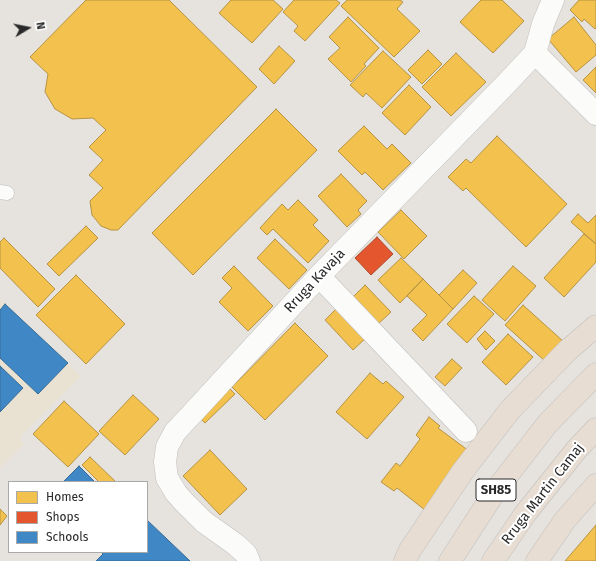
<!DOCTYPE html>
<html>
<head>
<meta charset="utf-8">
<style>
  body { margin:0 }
  #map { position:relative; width:596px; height:561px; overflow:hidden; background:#e6e3de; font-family:"Fira Sans",sans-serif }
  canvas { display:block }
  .legend { position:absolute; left:8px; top:481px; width:140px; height:72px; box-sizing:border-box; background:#fff; border:1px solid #a9a9a9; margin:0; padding:5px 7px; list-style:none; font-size:12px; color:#292929 }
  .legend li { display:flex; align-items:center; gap:8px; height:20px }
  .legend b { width:20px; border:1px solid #a9a9a9 }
  .north { position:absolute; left:8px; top:8px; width:40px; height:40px; -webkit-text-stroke:3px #fff; paint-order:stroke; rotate:80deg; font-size:11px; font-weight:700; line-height:16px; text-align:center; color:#292929 }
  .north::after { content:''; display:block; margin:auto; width:14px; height:18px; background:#292929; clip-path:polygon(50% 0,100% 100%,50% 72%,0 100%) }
</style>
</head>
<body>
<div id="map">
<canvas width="596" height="561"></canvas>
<ul class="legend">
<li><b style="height:11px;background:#f2c14e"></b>Homes</li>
<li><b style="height:11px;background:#e4572e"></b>Shops</li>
<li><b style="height:11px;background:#3f88c5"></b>Schools</li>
</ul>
<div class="north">N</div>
</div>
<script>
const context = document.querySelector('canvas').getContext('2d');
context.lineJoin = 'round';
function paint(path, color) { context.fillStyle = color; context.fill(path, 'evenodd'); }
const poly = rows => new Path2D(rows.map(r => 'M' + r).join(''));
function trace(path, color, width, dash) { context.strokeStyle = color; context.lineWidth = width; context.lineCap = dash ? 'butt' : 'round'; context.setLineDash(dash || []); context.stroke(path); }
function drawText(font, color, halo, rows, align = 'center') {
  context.font = font + ' "Fira Sans",sans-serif'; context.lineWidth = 4; context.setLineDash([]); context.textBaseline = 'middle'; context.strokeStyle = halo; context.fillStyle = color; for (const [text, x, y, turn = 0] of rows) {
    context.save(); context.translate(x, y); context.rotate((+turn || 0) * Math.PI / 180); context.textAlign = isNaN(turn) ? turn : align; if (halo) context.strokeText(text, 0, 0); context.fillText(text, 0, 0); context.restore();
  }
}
paint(poly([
  [0,299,81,376,20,437,24,444,0,468]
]), '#e9e2d3');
const homes = poly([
  [86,0,169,0,257,87,118,230,111,230,101,226,92,215,90,201,103,188,89,175,103,160,89,147,106,130,93,118,72,119,55,109,45,92,48,74,30,57,86,0],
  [231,0,273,0,283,9,252,43,219,13,231,0],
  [294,0,336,0,340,3,305,41,294,31,298,26,283,12,294,0],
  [347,0,400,0,403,2,397,9,420,31,394,57,341,6,347,0],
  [481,0,502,0,524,21,493,53,460,22,481,0],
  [579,0,596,0,596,28,595,29,584,19,582,22,570,10,579,0],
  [348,17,379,48,364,64,366,66,351,82,328,59,340,48,329,37,348,17],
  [574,17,596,45,596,55,576,72,548,39,574,17],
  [279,46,295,61,274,84,259,69,279,46],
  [428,50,442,64,422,84,408,70,428,50],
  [383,51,411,77,382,108,366,93,363,97,350,85,383,51],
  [456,53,486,82,451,116,422,87,456,53],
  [596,67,596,93,583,80,596,67],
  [409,85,431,107,405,135,382,113,409,85],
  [276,109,317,150,193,275,152,233,276,109],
  [364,126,387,149,392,144,411,163,383,190,365,172,362,175,338,151,364,126],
  [497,136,567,204,526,247,466,188,463,191,448,177,466,159,471,163,497,136],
  [341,174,367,201,358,210,361,214,347,227,318,196,341,174],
  [298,200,318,220,313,225,329,241,308,263,273,229,267,235,260,228,282,204,288,210,298,200],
  [401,210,427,236,404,259,378,232,401,210],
  [578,214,588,223,596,215,596,244,571,222,578,214],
  [86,226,98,238,59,276,47,264,86,226],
  [584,234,596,244,596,262,564,297,544,278,584,234],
  [4,238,55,289,38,307,0,268,0,242,4,238],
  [275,239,307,270,289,289,257,258,275,239],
  [401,258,423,279,400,303,378,280,401,258],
  [234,266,273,306,248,331,219,302,232,288,222,278,234,266],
  [513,266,536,286,505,321,482,300,513,266],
  [463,270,477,283,453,309,439,295,463,270],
  [76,275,125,324,86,364,36,315,76,275],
  [423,279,453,309,423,341,412,330,427,315,407,296,423,279],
  [365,285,391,312,377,325,352,298,365,285],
  [474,296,494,314,467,343,447,324,474,296],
  [523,305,564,342,546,362,505,325,523,305],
  [338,307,367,337,353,350,325,320,338,307],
  [295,323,328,356,265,420,232,387,295,323],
  [485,331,495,341,486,350,477,339,485,331],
  [508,334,533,357,506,385,482,362,508,334],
  [452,359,462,368,445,386,435,377,452,359],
  [370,373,383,384,386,381,404,397,367,439,336,412,370,373],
  [229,388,235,394,205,423,200,418,229,388],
  [133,395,159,419,125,455,99,431,133,395],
  [64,401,99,434,68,467,33,434,64,401],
  [429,417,440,426,438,428,469,451,425,510,397,488,394,491,381,482,396,463,400,466,420,439,416,435,429,417],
  [210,450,247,489,220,515,183,476,210,450],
  [90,457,116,482,99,482,82,465,90,457],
  [0,509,7,516,0,525,0,509],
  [596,525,596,561,565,561,596,525]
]);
paint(homes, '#f2c14e');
trace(homes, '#b69343', 1);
const shops = poly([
  [377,237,393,254,371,275,355,258,377,237]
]);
paint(shops, '#e4572e');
trace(shops, '#ac492c', 1);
const schools = poly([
  [5,304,68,363,38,394,0,358,0,310,5,304],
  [0,366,23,388,0,412,0,366],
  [79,466,95,482,63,482,79,466],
  [147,520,190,561,96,561,103,554,101,552,147,552,147,520]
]);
paint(schools, '#3f88c5');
trace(schools, '#386c96', 1);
const lane = poly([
  [0,192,7,193]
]);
const street = poly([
  [535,53,596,114],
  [319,276,466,431],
  [249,561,246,554,235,544,204,522,184,502,176,493,167,478,165,462,167,447,175,432,189,417,319,276,505,85,535,53,543,24,553,0]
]);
const highway = poly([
  [405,561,410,550,463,471,510,410,568,350,596,326],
  [450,561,496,490,548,423,596,374],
  [493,561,525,514,577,449,596,429],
  [537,561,565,520,596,485]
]);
trace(lane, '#c0bfbf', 15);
trace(street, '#c0bfbf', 23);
trace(highway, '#bfbebc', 23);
trace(lane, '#fbfbfa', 14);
trace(street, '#fbfbfa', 22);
trace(highway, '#e8ddd3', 22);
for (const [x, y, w] of [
  [496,490,40]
]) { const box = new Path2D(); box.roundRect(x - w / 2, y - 11, w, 22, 3); context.fillStyle = '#fff'; context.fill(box); trace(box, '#292929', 1); }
drawText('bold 13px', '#292929', null, [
  ["SH85",496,490]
]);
drawText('14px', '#292929', '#fff', [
  ["Rruga Kavaja",315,281,-47],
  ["Rruga Martin Camaj",543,494,-52]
]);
</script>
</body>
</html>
